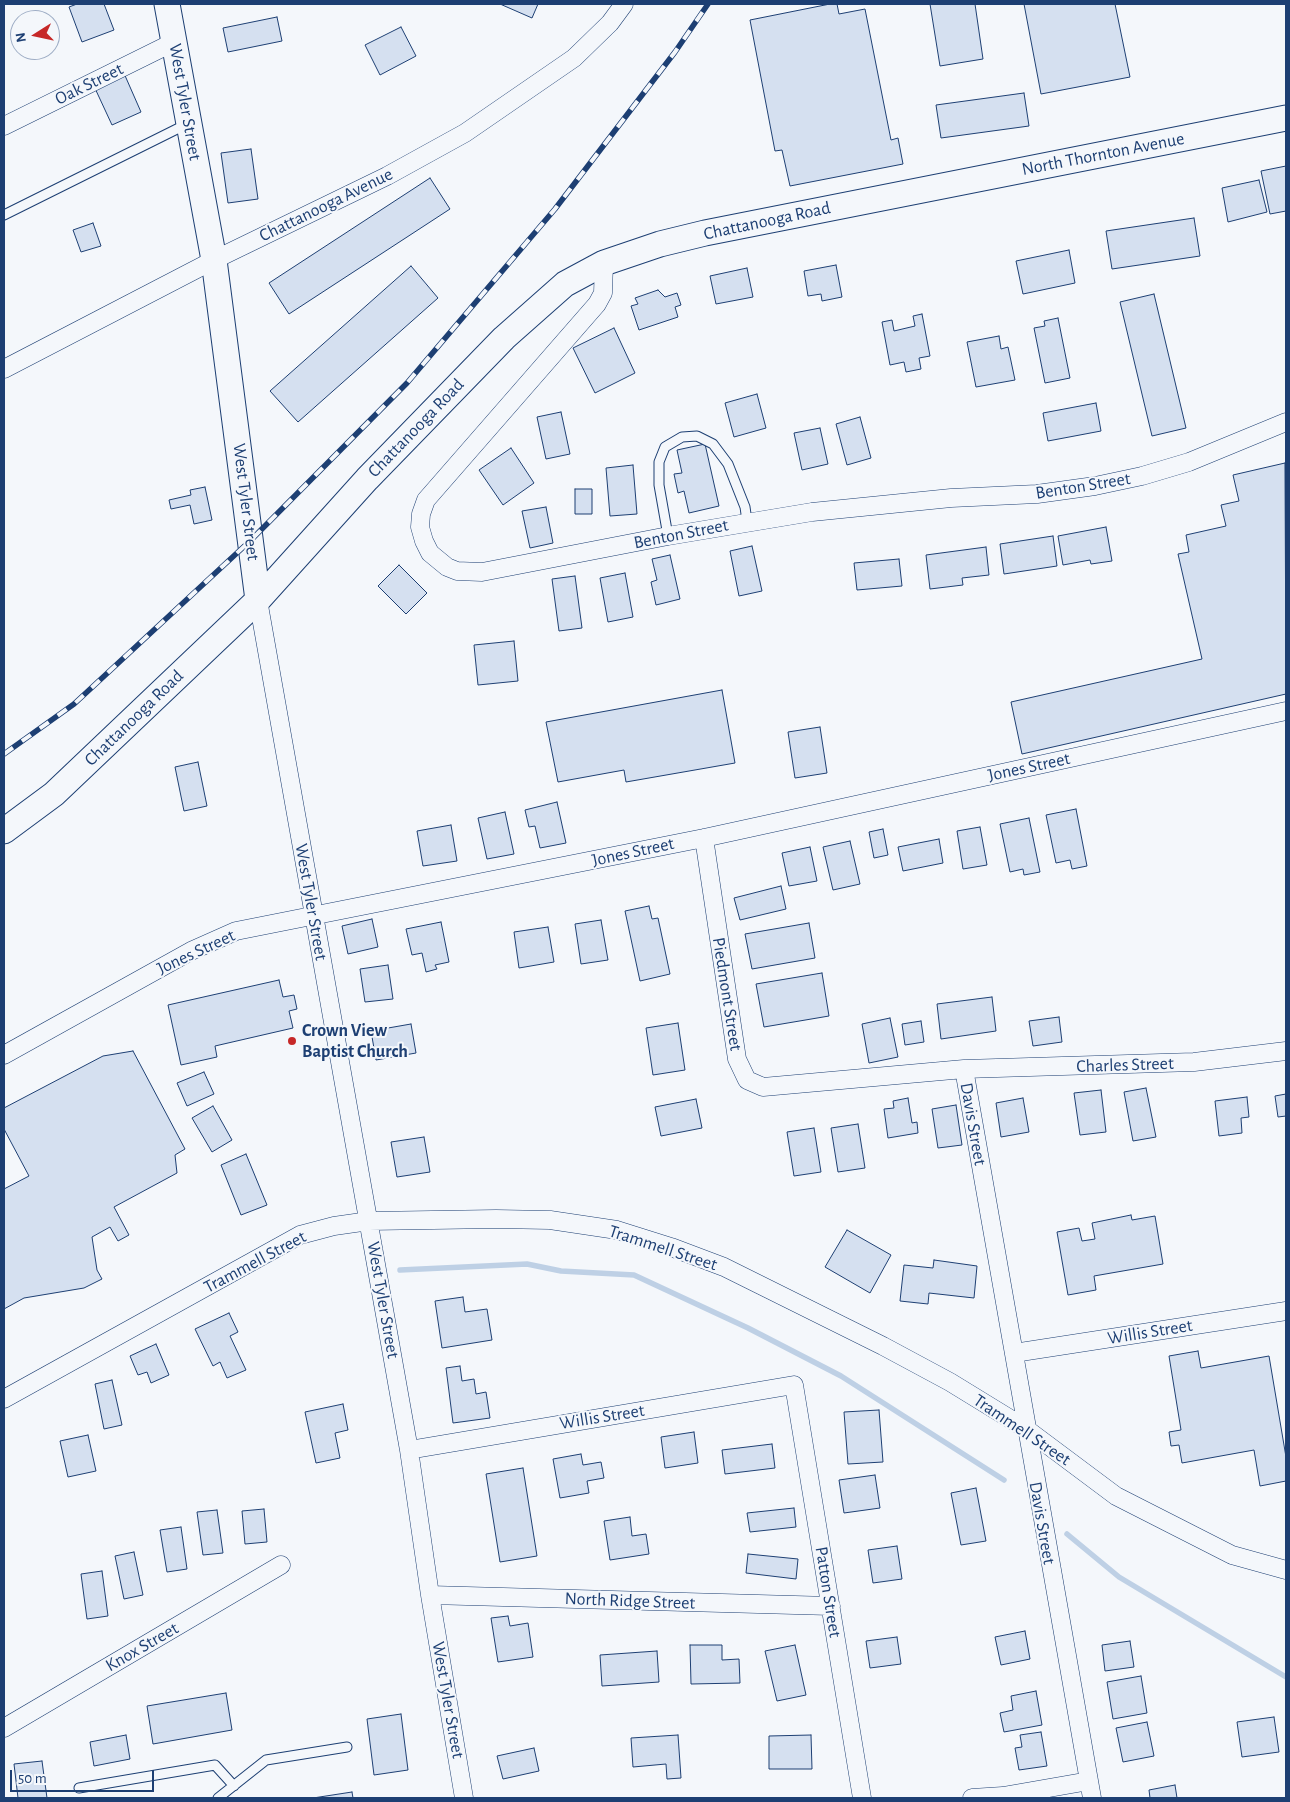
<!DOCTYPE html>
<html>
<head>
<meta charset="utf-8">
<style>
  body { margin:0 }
  #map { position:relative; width:1290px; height:1802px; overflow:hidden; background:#f4f7fb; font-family:"Alegreya Sans",sans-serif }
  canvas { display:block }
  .frame { position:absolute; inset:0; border:5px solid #1d3f73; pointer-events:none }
  .north { position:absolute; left:10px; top:10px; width:50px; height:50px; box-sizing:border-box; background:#f4f7fb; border:1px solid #9eadc5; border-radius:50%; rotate:260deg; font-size:14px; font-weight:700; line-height:20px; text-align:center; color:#1d3f73 }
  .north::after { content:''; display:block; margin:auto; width:18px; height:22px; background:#c62828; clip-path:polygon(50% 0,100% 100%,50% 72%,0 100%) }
  .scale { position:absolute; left:10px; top:1770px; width:144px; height:22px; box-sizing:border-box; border:2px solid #1d3f73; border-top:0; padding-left:6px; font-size:15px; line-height:18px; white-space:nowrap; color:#1d3f73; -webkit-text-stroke:4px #f4f7fb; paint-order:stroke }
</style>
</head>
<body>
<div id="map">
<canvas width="1290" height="1802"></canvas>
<div class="frame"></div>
<div class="north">N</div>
<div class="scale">50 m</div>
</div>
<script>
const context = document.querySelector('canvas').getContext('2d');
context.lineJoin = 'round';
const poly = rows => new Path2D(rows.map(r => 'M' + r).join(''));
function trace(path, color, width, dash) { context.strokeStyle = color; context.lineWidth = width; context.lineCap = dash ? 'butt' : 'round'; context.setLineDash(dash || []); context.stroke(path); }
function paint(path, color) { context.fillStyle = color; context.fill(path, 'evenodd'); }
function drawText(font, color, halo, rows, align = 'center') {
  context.font = font + ' "Alegreya Sans",sans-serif'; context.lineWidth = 4; context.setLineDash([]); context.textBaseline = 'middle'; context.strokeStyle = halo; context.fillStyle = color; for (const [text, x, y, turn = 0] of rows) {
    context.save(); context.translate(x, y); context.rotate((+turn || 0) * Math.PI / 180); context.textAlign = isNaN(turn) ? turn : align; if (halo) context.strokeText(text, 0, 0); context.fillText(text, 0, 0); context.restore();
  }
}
trace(poly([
  [400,1270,527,1264,561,1271,634,1275,748,1328,841,1376,1004,1480],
  [1067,1534,1119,1577,1286,1677]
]), '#bed0e5', 5.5);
const building = poly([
  [77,4,104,4,114,30,82,42,69,7,77,4],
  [500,4,538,4,532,18,500,4],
  [830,4,837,4,839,14,865,9,891,140,898,138,903,164,790,186,782,150,775,151,750,20,830,4],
  [930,4,975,4,983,59,940,66,930,4],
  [1024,4,1115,4,1130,77,1041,94,1024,4],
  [277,17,282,41,228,52,223,28,277,17],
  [401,27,416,56,380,75,365,45,401,27],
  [123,71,141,112,112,125,93,84,123,71],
  [1024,93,1029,126,941,138,936,105,1024,93],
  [251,149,258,199,228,203,221,153,251,149],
  [1286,166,1286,211,1270,214,1261,171,1286,166],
  [430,178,450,209,289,314,269,283,430,178],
  [1259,180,1267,212,1228,222,1222,188,1259,180],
  [1194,218,1200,256,1112,269,1106,231,1194,218],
  [93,223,101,246,81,252,73,230,93,223],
  [1069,250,1075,283,1023,294,1016,261,1069,250],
  [836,265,842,297,822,301,821,294,808,296,804,271,836,265],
  [411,266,438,298,298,422,270,391,411,266],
  [747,268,753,297,716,304,710,276,747,268],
  [658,290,665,297,677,293,681,305,675,307,678,317,639,330,631,306,638,304,635,298,658,290],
  [1154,294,1186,428,1152,436,1120,302,1154,294],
  [922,314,930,356,919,358,921,369,906,372,904,362,890,365,882,322,892,320,894,331,915,326,913,316,922,314],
  [1058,318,1070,378,1045,383,1034,328,1045,326,1044,321,1058,318],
  [614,328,635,373,595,393,573,348,614,328],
  [999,336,1001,349,1008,347,1015,380,976,387,967,342,999,336],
  [757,394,766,428,734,437,725,403,757,394],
  [1096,403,1101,431,1048,441,1043,413,1096,403],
  [561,412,570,454,546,459,537,417,561,412],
  [860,417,871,458,847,465,836,424,860,417],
  [820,428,828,464,802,470,794,433,820,428],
  [705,444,719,506,689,513,684,491,678,493,674,474,682,473,677,450,705,444],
  [511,448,534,483,503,505,479,470,511,448],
  [1285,463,1286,694,1022,754,1011,702,1202,659,1178,554,1189,552,1186,535,1226,526,1221,505,1239,501,1233,475,1285,463],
  [633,465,637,514,610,516,606,468,633,465],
  [205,487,212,520,194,524,190,505,171,509,169,500,191,495,190,490,205,487],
  [575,489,592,489,592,514,575,514,575,489],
  [546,507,553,543,530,548,522,511,546,507],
  [1106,527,1112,561,1091,564,1090,560,1063,565,1058,536,1106,527],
  [1053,536,1057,566,1004,574,1000,544,1053,536],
  [752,546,762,591,739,596,730,551,752,546],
  [986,547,989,575,962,578,963,585,930,589,926,555,986,547],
  [670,555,680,599,656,605,651,582,657,580,652,559,670,555],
  [899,559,902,586,857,590,854,563,899,559],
  [399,565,427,593,406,614,378,586,399,565],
  [625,573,633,617,608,622,600,578,625,573],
  [575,576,582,628,559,631,552,579,575,576],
  [514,641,518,681,478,685,474,645,514,641],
  [722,690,735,763,626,782,624,770,558,782,546,722,722,690],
  [820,727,827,773,795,778,788,732,820,727],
  [198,762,207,806,184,811,175,767,198,762],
  [557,802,566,843,540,848,535,826,529,827,525,810,557,802],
  [1076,809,1087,866,1072,869,1070,860,1056,863,1046,815,1076,809],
  [505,812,514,854,487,859,478,818,505,812],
  [1029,818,1040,872,1024,875,1023,869,1010,872,1000,824,1029,818],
  [451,825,457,861,423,866,417,831,451,825],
  [980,827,987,865,963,869,957,831,980,827],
  [883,829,888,855,874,858,869,832,883,829],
  [939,839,943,863,903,871,898,847,939,839],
  [850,841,860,884,833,890,823,847,850,841],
  [810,847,817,881,789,886,782,853,810,847],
  [781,886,786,909,740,920,734,898,781,886],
  [649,906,652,919,658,918,670,974,640,981,625,911,649,906],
  [372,919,378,947,348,954,342,926,372,919],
  [601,920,608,960,581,964,575,924,601,920],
  [441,922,449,962,435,965,437,969,426,972,422,953,412,955,406,929,441,922],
  [809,923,815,958,752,969,745,934,809,923],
  [548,927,554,962,519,968,514,932,548,927],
  [388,965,393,999,365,1002,360,969,388,965],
  [822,973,829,1016,764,1027,756,984,822,973],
  [279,980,283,997,294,995,297,1009,289,1011,293,1028,215,1046,217,1057,181,1065,168,1005,279,980],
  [992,997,996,1031,941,1039,937,1004,992,997],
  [1059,1017,1062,1042,1033,1046,1029,1021,1059,1017],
  [890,1018,898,1057,869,1063,862,1024,890,1018],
  [921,1021,924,1042,905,1045,902,1024,921,1021],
  [678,1023,685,1070,653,1075,646,1028,678,1023],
  [411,1024,416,1053,376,1060,371,1031,411,1024],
  [133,1051,185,1149,175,1155,177,1173,114,1207,129,1235,118,1241,110,1227,92,1237,97,1270,102,1279,84,1288,24,1298,4,1309,4,1189,29,1176,4,1129,4,1108,103,1056,133,1051],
  [204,1072,214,1094,187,1106,177,1083,204,1072],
  [1146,1088,1156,1137,1133,1141,1124,1092,1146,1088],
  [1101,1090,1106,1132,1080,1135,1074,1093,1101,1090],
  [1286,1094,1286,1116,1278,1117,1275,1096,1286,1094],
  [1247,1097,1249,1117,1241,1118,1242,1133,1219,1136,1215,1101,1247,1097],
  [908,1098,912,1123,917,1122,918,1133,888,1138,884,1109,894,1108,893,1101,908,1098],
  [1023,1098,1029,1132,1001,1137,996,1103,1023,1098],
  [696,1099,702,1128,661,1136,655,1107,696,1099],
  [956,1105,962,1145,938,1148,932,1109,956,1105],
  [213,1106,232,1140,212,1152,192,1118,213,1106],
  [858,1124,865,1168,838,1172,831,1128,858,1124],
  [814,1128,821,1172,794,1176,787,1132,814,1128],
  [424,1137,430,1172,397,1177,391,1142,424,1137],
  [246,1154,267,1205,241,1215,221,1165,246,1154],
  [1131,1215,1132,1220,1155,1216,1163,1264,1094,1276,1096,1290,1068,1295,1057,1232,1079,1228,1082,1241,1095,1239,1092,1223,1131,1215],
  [847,1230,891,1255,870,1293,825,1267,847,1230],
  [934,1260,977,1266,974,1298,929,1293,928,1304,900,1301,904,1265,933,1268,934,1260],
  [463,1297,465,1312,487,1309,492,1340,442,1348,435,1301,463,1297],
  [229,1313,238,1332,230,1336,246,1370,227,1378,220,1362,213,1366,195,1329,229,1313],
  [156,1344,169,1375,151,1383,147,1372,138,1375,130,1356,156,1344],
  [1198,1351,1201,1368,1269,1356,1286,1457,1286,1481,1260,1486,1254,1450,1182,1463,1179,1445,1171,1446,1169,1432,1181,1430,1169,1356,1198,1351],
  [460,1366,462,1381,474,1379,476,1394,486,1392,490,1418,453,1423,446,1368,460,1366],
  [112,1380,122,1425,104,1429,95,1384,112,1380],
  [343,1404,348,1430,335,1433,340,1458,316,1463,305,1412,343,1404],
  [879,1410,883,1462,848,1464,844,1412,879,1410],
  [694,1432,698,1463,665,1468,661,1437,694,1432],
  [88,1435,96,1471,68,1477,60,1441,88,1435],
  [772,1444,775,1468,725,1474,722,1450,772,1444],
  [581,1454,583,1465,601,1462,604,1478,587,1481,589,1493,560,1498,553,1459,581,1454],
  [523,1468,537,1556,500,1562,486,1474,523,1468],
  [875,1475,880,1508,844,1513,839,1480,875,1475],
  [976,1488,986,1541,961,1545,951,1493,976,1488],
  [794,1508,796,1527,750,1532,747,1513,794,1508],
  [264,1509,267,1542,245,1544,242,1511,264,1509],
  [217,1510,223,1553,203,1555,197,1512,217,1510],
  [630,1517,632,1536,646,1534,649,1554,610,1560,604,1521,630,1517],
  [181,1527,187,1569,167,1572,160,1530,181,1527],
  [897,1546,902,1579,873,1583,868,1550,897,1546],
  [134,1552,143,1595,124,1599,115,1556,134,1552],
  [748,1554,798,1559,796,1579,746,1573,748,1554],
  [102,1571,108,1616,87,1619,81,1574,102,1571],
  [508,1616,510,1626,528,1623,533,1657,498,1662,491,1618,508,1616],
  [1025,1631,1030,1659,1001,1665,995,1637,1025,1631],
  [897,1637,901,1664,870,1668,866,1641,897,1637],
  [1130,1641,1134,1667,1105,1671,1102,1645,1130,1641],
  [690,1645,722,1645,722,1660,739,1659,740,1683,691,1684,690,1645],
  [795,1645,806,1695,777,1701,765,1651,795,1645],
  [657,1651,659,1682,602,1686,600,1655,657,1651],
  [1141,1676,1147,1713,1113,1719,1107,1682,1141,1676],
  [1036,1691,1042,1725,1004,1732,1000,1713,1013,1710,1011,1696,1036,1691],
  [226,1693,232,1730,153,1744,147,1706,226,1693],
  [401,1714,408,1770,374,1775,367,1719,401,1714],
  [1274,1717,1279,1752,1242,1757,1237,1722,1274,1717],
  [1147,1722,1154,1756,1123,1762,1116,1728,1147,1722],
  [1041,1732,1047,1766,1019,1770,1015,1748,1022,1747,1020,1735,1041,1732],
  [126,1735,130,1759,94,1766,90,1742,126,1735],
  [678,1735,681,1778,667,1779,666,1764,633,1767,631,1738,678,1735],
  [811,1735,812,1769,769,1769,769,1736,811,1735],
  [534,1748,539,1771,503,1779,497,1756,534,1748],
  [42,1761,47,1798,18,1798,14,1764,42,1761],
  [1175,1785,1177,1798,1150,1798,1149,1790,1175,1785],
  [352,1792,353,1798,313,1798,352,1792]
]);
paint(building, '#d5e0f0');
trace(building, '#1d3f73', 1);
const lane = poly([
  [4,215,187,124],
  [668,536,659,485,659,462,665,447,682,437,697,436,713,444,728,464,745,507,747,521],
  [79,1788,215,1765,234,1786],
  [218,1798,266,1760,347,1747]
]);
const street = poly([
  [4,126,174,42],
  [604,263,603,293,597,304,426,500,421,514,420,527,424,541,430,553,447,567,457,571,482,572,668,536,812,512,951,498,1037,494,1095,486,1142,476,1189,462,1286,422],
  [4,369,214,260,387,176,465,133,574,58,610,23,624,4],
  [258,600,409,1450,430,1595,464,1798],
  [704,838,737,1059,747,1080,763,1087,964,1069,1194,1062,1286,1051],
  [4,1055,191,951,236,931,704,838,1286,711],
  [964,1069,1092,1798],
  [1014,1353,1286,1311],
  [4,1399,300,1235,334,1226,369,1221,496,1219,550,1220,617,1230,671,1247,724,1267,883,1346,950,1382,1025,1428,1116,1496,1232,1555,1286,1570],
  [409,1450,794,1385,862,1798],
  [430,1595,831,1606],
  [4,1728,281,1565],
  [972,1798,1003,1796,1089,1781]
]);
const secondary = poly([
  [167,4,214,260,258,600],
  [4,831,54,794,258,600,367,479,504,338,565,284,604,263,660,244,705,233,1286,118]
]);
trace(lane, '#1d3f73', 11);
trace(street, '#1d3f73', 19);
trace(secondary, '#1d3f73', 27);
trace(lane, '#f4f7fb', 9);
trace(street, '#f4f7fb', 18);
trace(secondary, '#f4f7fb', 25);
const rail = poly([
  [4,754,74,704,251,540,407,383,555,209,675,52,708,4]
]);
trace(rail, '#1d3f73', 5.5);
trace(rail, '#f4f7fb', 4, [11]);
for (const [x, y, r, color] of [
  [292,1041,5,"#c62828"]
]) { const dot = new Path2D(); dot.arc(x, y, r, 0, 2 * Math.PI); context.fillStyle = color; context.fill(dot); trace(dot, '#f4f7fb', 2); }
drawText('18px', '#1d3f73', '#f4f7fb', [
  ["Oak Street",89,84,-26],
  ["West Tyler Street",185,102,80],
  ["North Thornton Avenue",1103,154,-11],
  ["Chattanooga Avenue",326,205,-26],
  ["Chattanooga Road",767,221,-12],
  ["Chattanooga Road",416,428,-46],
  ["Benton Street",1083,486,-9],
  ["West Tyler Street",246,502,83],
  ["Benton Street",681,534,-11],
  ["Chattanooga Road",134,718,-44],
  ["Jones Street",1029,767,-12],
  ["Jones Street",633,852,-12],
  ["West Tyler Street",311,902,80],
  ["Jones Street",196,952,-25],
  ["Piedmont Street",727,994,81],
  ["Charles Street",1125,1065,-2],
  ["Davis Street",973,1124,80],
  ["Trammell Street",663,1248,18],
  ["Trammell Street",255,1262,-28],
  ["West Tyler Street",383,1300,80],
  ["Willis Street",1150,1332,-9],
  ["Willis Street",602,1417,-9],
  ["Trammell Street",1022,1430,34],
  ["Davis Street",1042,1523,80],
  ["Patton Street",828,1592,81],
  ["North Ridge Street",630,1601,2],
  ["Knox Street",142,1647,-30],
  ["West Tyler Street",448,1700,80]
]);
drawText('bold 18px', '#1d3f73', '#f4f7fb', [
  ["Crown View",302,1031],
  ["Baptist Church",302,1052]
], 'left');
</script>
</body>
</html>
